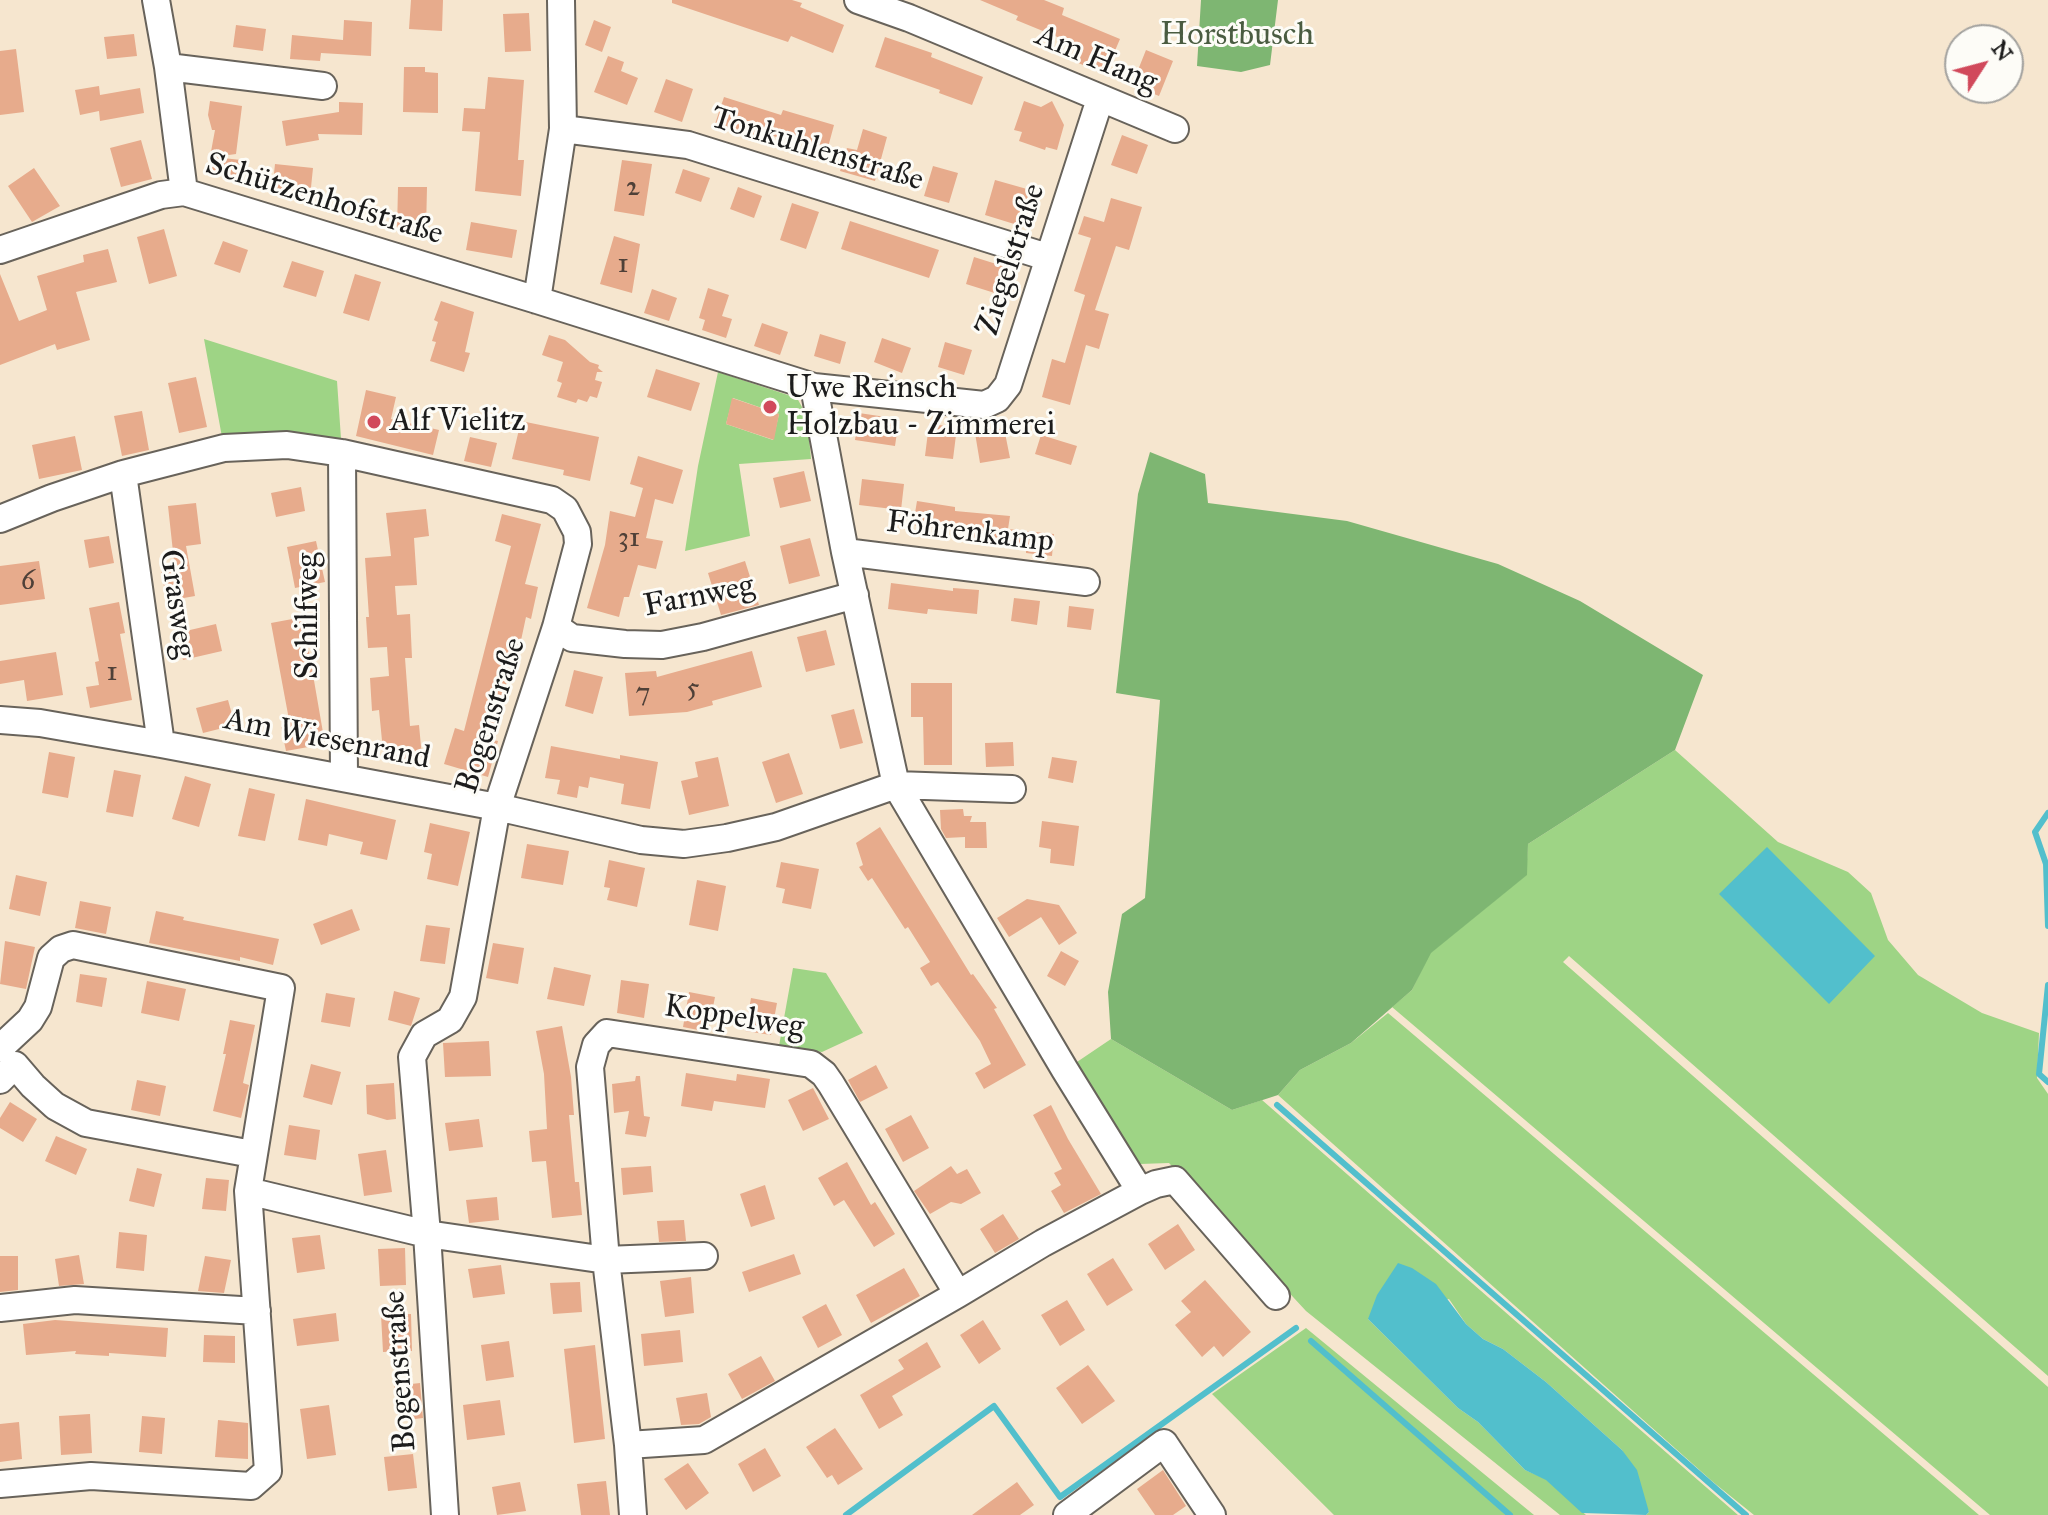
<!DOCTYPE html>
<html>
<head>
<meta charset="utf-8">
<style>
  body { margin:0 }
  #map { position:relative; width:2048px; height:1515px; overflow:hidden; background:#f6e6cf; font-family:"IM FELL Great Primer",serif }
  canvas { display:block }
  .north { position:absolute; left:1944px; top:24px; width:80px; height:80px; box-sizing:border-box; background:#fdfcf7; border:2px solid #a3a29f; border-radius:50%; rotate:54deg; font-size:22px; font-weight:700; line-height:32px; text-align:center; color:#1c1c1c }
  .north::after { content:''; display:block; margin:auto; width:28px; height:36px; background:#d1495b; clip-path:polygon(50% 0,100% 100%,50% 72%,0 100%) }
</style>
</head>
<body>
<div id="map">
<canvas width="2048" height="1515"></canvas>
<div class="north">N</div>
</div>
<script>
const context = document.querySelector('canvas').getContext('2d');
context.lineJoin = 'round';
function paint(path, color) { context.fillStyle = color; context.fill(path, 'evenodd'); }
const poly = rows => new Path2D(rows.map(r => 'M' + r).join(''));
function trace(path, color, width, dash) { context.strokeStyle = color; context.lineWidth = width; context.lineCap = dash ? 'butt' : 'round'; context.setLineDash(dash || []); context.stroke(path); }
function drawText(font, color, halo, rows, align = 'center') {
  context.font = font + ' "IM FELL Great Primer",serif'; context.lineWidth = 6; context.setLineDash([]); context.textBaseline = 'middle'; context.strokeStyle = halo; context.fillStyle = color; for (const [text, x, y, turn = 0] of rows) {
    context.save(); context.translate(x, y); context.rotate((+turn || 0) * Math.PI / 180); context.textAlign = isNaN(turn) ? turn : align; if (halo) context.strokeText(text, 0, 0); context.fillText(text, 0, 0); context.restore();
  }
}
paint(poly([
  [204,339,337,381,342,453,224,448],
  [718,372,797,398,807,416,811,459,739,464,750,536,685,551,698,466],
  [733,398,779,414,773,440,726,424],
  [1675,750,1778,842,1848,872,1871,893,1888,940,1918,975,1982,1013,2039,1033,2037,1078,2048,1094,2048,1376,1569,956,1563,962,2048,1387,2048,1515,1990,1515,1392,1007,1412,990,1430,953,1526,875,1528,844],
  [793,968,826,973,863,1033,822,1052,779,1046],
  [1388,1013,1979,1515,1754,1515,1713,1482,1278,1095,1300,1070,1351,1043],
  [1111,1039,1232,1110,1262,1100,1738,1515,1646,1515,1649,1512,1622,1450,1546,1382,1503,1349,1483,1339,1466,1324,1449,1299,1368,1319,1458,1408,1478,1422,1525,1470,1546,1479,1586,1515,1560,1515,1306,1311,1169,1163,1140,1164,1071,1066],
  [1306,1328,1534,1515,1334,1515,1212,1394]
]), '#9ed485');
paint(poly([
  [1201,0,1278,0,1270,65,1241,72,1197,66],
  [1150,452,1205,474,1208,503,1347,521,1498,564,1580,601,1703,675,1675,750,1528,844,1527,875,1431,953,1412,990,1351,1043,1300,1070,1278,1095,1232,1110,1111,1039,1108,992,1122,914,1145,898,1160,700,1116,693,1138,494]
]), '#7eb672');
paint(poly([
  [1767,847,1875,956,1829,1004,1719,894],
  [1398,1263,1412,1268,1436,1284,1466,1324,1483,1339,1503,1349,1546,1382,1622,1450,1637,1470,1649,1512,1646,1515,1582,1513,1546,1480,1525,1470,1478,1422,1458,1408,1368,1319,1377,1295]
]), '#52bfcc');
trace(poly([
  [2048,813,2035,832,2046,864,2048,926],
  [2048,985,2039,1074,2048,1082],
  [1277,1105,1746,1515],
  [1311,1341,1510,1515],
  [846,1515,994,1406,1060,1497,1296,1328]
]), '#52bfcc', 6);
paint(poly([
  [411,0,443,0,442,31,409,29],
  [672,0,792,0,802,3,800,7,844,25,833,53,791,36,788,42,672,3],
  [980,0,1044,0,1064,8,1062,15,1120,39,1105,74,1071,60,1077,45,1016,20,1018,16],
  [529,13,531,51,505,52,503,14],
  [344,20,372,22,371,56,321,53,320,61,290,59,292,35,343,40],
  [594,20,611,27,602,52,585,45],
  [236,25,266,29,263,51,233,47],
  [134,34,137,56,107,59,104,37],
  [885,37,932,53,931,57,983,77,972,105,939,93,940,90,875,67],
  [16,49,24,112,0,115,0,51],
  [1146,50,1173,61,1159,96,1132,85],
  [608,56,624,62,621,71,638,78,627,105,594,92],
  [404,67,425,67,425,72,438,73,438,113,403,112],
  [488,77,524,80,518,160,524,160,521,196,475,191,480,132,462,131,464,108,485,109],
  [666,79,693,89,682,122,654,112],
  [99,86,100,95,140,88,144,113,100,121,99,111,80,115,75,90],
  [724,97,781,115,783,110,834,125,827,151,755,131,753,137,715,124],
  [210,101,242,106,236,154,214,157,241,160,237,179,207,173,215,130,212,130,208,115],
  [1024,101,1041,107,1052,101,1064,125,1057,150,1046,147,1045,150,1019,141,1022,132,1014,130],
  [339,102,363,103,362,135,318,134,319,140,286,146,282,121,339,112],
  [863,129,887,137,875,181,840,171,847,148,857,150],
  [1122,135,1148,145,1137,174,1111,165],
  [141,140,152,179,121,187,110,148],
  [622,160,652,164,644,216,614,211],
  [275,164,313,168,310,197,272,192],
  [933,166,958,173,949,203,924,196],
  [34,168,60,206,32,222,8,186],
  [683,169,710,178,701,202,675,193],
  [995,180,1034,191,1024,227,985,215],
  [398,187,427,187,426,231,397,231],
  [738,187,762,196,754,218,730,209],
  [1111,198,1142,207,1129,250,1116,246,1095,310,1109,314,1099,349,1086,345,1070,405,1042,397,1052,359,1065,363,1085,295,1074,291,1091,238,1078,234,1084,216,1104,222],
  [792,203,819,212,806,249,780,240],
  [850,221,939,250,929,278,841,249],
  [471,222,517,230,512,258,466,250],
  [164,229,177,276,149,284,137,237],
  [614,236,640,244,632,293,600,284],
  [223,241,248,250,240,273,214,264],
  [108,249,117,282,76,292,90,340,57,350,55,344,0,365,0,274,19,321,47,310,37,276,84,262,83,255],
  [974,257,1009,268,1001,295,966,284],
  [292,261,324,271,316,297,283,287],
  [355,274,381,282,369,321,343,313],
  [708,288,729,295,722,316,732,319,726,338,702,330,705,320,699,318],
  [652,289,677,298,669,321,644,313],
  [441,301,474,312,465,352,470,353,464,372,430,361,436,342,432,341,438,322,434,320],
  [762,323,788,332,780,355,754,346],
  [820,334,846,342,840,364,814,356],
  [549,335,565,340,590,362,599,365,598,368,603,372,597,372,595,380,602,382,597,398,590,396,587,402,578,399,576,403,557,397,562,383,557,381,563,362,542,355],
  [882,338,911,348,902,373,874,362],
  [945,342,972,350,964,375,938,367],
  [656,369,700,383,691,411,647,397],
  [196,377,207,427,179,433,168,383],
  [366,390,396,397,391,419,439,430,433,455,356,436],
  [732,398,779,414,774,440,726,424],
  [142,411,149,450,122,456,114,416],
  [859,413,899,419,895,446,855,440],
  [521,421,599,437,590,481,563,475,564,470,512,459],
  [929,424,957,427,953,459,925,456],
  [1004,428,1010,458,980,463,975,433],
  [1041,435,1077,446,1071,465,1035,454],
  [75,436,82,470,39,479,32,445],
  [470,437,497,443,491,467,464,461],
  [638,456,683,470,673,504,655,499,646,538,663,541,656,569,638,565,629,597,624,597,619,617,587,608,605,545,610,511,635,517,643,488,630,484],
  [804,471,811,501,780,508,773,478],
  [862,479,904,484,901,510,859,505],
  [301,487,305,511,276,517,271,493],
  [917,501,955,507,955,511,1010,516,1008,529,1054,534,1052,556,1026,553,1026,546,966,540,966,532,913,525],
  [196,503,201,544,186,546,195,596,167,601,161,572,175,570,168,506],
  [426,509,429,536,414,538,417,585,395,586,397,615,410,614,412,658,405,658,410,726,419,725,422,757,384,761,379,710,372,711,370,678,389,676,387,647,368,648,366,617,369,617,365,558,391,556,386,513],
  [502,514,541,524,525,584,538,587,531,619,526,617,514,673,509,672,493,740,498,741,488,777,444,764,455,728,464,731,511,546,495,541],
  [109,536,114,563,89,568,84,540],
  [810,538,820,576,789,584,780,546],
  [316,541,325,582,295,588,287,547],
  [39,561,45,599,0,605,0,566],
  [745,561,759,605,721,615,708,573],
  [891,583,953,591,953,588,979,590,977,614,928,609,927,614,888,609],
  [1014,598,1040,601,1037,625,1011,621],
  [119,602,125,633,120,634,132,700,90,708,86,687,99,685,95,662,99,661,89,608],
  [1069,606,1094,609,1091,630,1067,627],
  [303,617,325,744,286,751,281,727,290,725,271,623],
  [216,624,222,651,183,660,177,633],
  [826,630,835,665,806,672,797,637],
  [752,651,762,687,712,701,713,705,687,712,629,716,625,673,656,671,657,677],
  [56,652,63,695,27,701,24,680,0,684,0,661],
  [574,670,603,677,593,714,565,706],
  [911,683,952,683,952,765,924,765,923,717,911,717],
  [228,700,235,725,203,733,196,708],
  [854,709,863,743,840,749,831,715],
  [1013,742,1014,766,986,767,985,743],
  [551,746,620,759,620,755,658,762,650,809,621,804,624,784,590,777,588,788,579,786,577,798,557,794,560,780,545,778],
  [49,752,75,757,68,798,42,793],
  [789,753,803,794,776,803,762,762],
  [718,757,729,806,689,815,681,781,698,777,695,762],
  [1052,757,1077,761,1073,783,1048,778],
  [114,770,141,775,133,817,106,812],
  [185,776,211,784,199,827,172,819],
  [249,788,275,794,265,841,238,836],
  [306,799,396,820,387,860,360,854,363,842,329,834,327,846,298,840],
  [963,809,964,816,972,816,970,822,986,822,987,848,965,848,965,837,946,838,941,829,940,810],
  [1042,821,1079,826,1074,866,1050,863,1051,849,1039,847],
  [430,823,470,832,458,886,427,879,432,854,424,852],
  [880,827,971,975,973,974,997,1008,994,1009,1026,1065,984,1089,975,1073,991,1064,980,1041,938,982,931,986,920,968,930,962,908,927,905,929,872,878,868,881,859,867,863,865,856,843],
  [527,844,569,851,563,885,521,878],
  [609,860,645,868,637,907,607,900,610,888,604,887],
  [781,862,819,869,811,909,782,903,785,889,776,887],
  [16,875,47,882,40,916,9,909],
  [697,880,726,886,718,931,689,925],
  [1027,899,1059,905,1077,933,1059,945,1041,917,1009,937,997,918],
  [80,901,111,907,106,934,75,928],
  [352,909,360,930,321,945,313,924],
  [156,911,184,917,183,920,279,939,273,965,240,957,240,961,149,943],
  [426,925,450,928,445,964,420,961],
  [5,941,35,947,26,989,0,984],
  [493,943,524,948,518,984,486,978],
  [1061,951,1079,961,1065,986,1047,976],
  [554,967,591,975,584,1006,547,999],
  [80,974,107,978,102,1007,76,1002],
  [621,980,649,984,644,1018,617,1013],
  [147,981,186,989,179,1021,141,1013],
  [394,991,420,998,411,1026,388,1020],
  [689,992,715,997,708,1032,683,1027],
  [326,993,355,998,350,1027,321,1022],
  [751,998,777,1003,771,1035,745,1031],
  [230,1020,255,1025,243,1083,249,1085,241,1118,213,1111,226,1054,223,1054],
  [562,1026,571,1077,574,1115,569,1115,575,1182,579,1182,582,1215,552,1218,546,1161,532,1162,529,1131,547,1129,544,1074,536,1031],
  [489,1041,491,1076,445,1077,443,1043],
  [311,1064,341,1072,332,1105,303,1097],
  [876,1065,888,1088,860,1102,848,1080],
  [686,1073,736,1081,737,1074,770,1079,765,1108,714,1101,712,1111,681,1106],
  [636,1076,640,1076,644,1116,650,1117,646,1137,625,1134,629,1111,614,1113,612,1084,635,1081],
  [137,1080,166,1086,160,1116,131,1110],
  [394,1083,396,1119,387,1120,367,1114,366,1085],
  [813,1088,829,1119,803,1131,788,1100],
  [10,1102,37,1119,23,1142,0,1128,0,1118],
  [1051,1105,1068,1139,1101,1194,1064,1213,1051,1191,1061,1185,1054,1173,1062,1169,1033,1115],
  [911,1115,929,1148,903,1162,885,1129],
  [479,1119,483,1147,449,1151,445,1123],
  [289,1125,320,1130,316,1160,284,1155],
  [56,1136,87,1149,76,1175,45,1161],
  [386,1150,392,1192,364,1196,358,1154],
  [847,1162,871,1205,875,1202,895,1234,874,1247,844,1200,834,1206,818,1178],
  [651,1166,653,1192,623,1195,621,1168],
  [951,1166,957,1174,967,1169,981,1193,961,1204,951,1202,930,1214,914,1191],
  [137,1168,162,1174,154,1207,129,1201],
  [206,1178,229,1180,226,1211,202,1209],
  [765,1185,775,1219,751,1227,740,1194],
  [497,1197,499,1220,469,1223,466,1200],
  [1003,1214,1019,1239,995,1253,980,1229],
  [684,1220,686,1241,659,1242,657,1221],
  [1178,1224,1195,1250,1165,1270,1148,1244],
  [119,1232,147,1235,144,1271,116,1268],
  [320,1235,325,1269,297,1273,292,1238],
  [405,1248,406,1285,380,1286,378,1249],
  [794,1254,801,1274,749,1292,742,1272],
  [79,1255,84,1284,59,1286,55,1259],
  [0,1256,18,1256,18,1290,0,1292],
  [205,1256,231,1260,224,1293,198,1291],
  [1113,1258,1133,1290,1107,1306,1087,1274],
  [501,1265,505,1294,473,1298,468,1269],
  [904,1268,920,1296,871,1323,856,1295],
  [691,1277,694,1313,665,1317,660,1281],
  [1205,1280,1251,1332,1223,1357,1214,1346,1202,1357,1175,1325,1191,1312,1181,1301],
  [580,1282,582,1312,553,1314,550,1283],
  [1067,1300,1085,1330,1060,1346,1041,1315],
  [826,1304,842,1335,818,1348,802,1317],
  [336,1313,339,1341,297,1346,293,1319],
  [411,1314,412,1351,383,1352,381,1315],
  [55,1320,168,1328,166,1357,109,1353,109,1356,75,1354,76,1351,26,1355,23,1324],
  [983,1320,1001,1349,979,1364,960,1335],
  [680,1330,683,1362,644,1366,641,1334],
  [204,1335,235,1336,235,1363,203,1362],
  [509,1341,514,1377,486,1381,481,1345],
  [927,1342,941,1367,892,1396,903,1415,879,1429,860,1395,904,1369,898,1360],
  [595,1345,605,1439,574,1443,564,1349],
  [761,1356,775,1381,742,1399,728,1374],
  [1088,1365,1115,1401,1082,1424,1056,1388],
  [420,1383,423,1418,398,1421,394,1386],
  [707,1393,711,1417,699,1424,681,1425,676,1398],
  [500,1400,505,1435,467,1440,463,1405],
  [329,1405,336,1455,307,1459,300,1409],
  [90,1414,92,1453,61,1455,59,1416],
  [142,1416,165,1418,162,1454,139,1452],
  [218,1420,248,1423,248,1459,215,1457],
  [19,1422,22,1459,0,1462,0,1424],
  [835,1428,863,1469,838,1485,832,1475,827,1478,806,1447],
  [765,1448,781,1476,753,1492,738,1464],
  [413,1454,417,1488,388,1491,384,1457],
  [688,1463,709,1493,686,1510,664,1479],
  [1163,1470,1186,1506,1173,1515,1155,1515,1137,1489],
  [606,1481,610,1515,581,1515,577,1484],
  [520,1482,526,1511,497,1515,492,1487],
  [1017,1482,1034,1505,1020,1515,972,1515]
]), '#e7ab8c');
const minor = poly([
  [156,0,168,67,184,192],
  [858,0,909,18,1175,129],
  [168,67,323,86],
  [563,129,688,145,1047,257],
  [0,250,161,195,184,192,537,300,814,387,984,405,997,399,1008,385,1100,99],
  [537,300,563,129,561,0],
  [342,453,344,778],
  [123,474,161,744],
  [0,519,52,498,123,474,224,448,287,445,342,453,552,500,565,509,577,532,578,544,556,627,497,807,463,997,450,1020,424,1035,412,1057,427,1234,445,1515],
  [845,552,1086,582],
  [556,627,572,638,625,644,662,645,703,637,855,595],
  [0,720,40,723,161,744,497,807,641,840,684,844,727,838,776,827,896,785,845,552,814,387],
  [0,1080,15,1065,33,1086,55,1106,86,1123,252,1154],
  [248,1191,427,1234,606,1260,704,1256],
  [1140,1191,1156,1184,1175,1180,1276,1296],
  [958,1294,831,1084,824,1074,811,1064,607,1033,596,1045,590,1067,606,1260,628,1445,704,1440,958,1294,1043,1243,1140,1191,1065,1070,896,785,1012,789],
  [0,1308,75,1300,257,1311],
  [628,1445,633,1515],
  [0,1484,91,1476,251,1486,268,1471,248,1191,281,988,73,945,61,949,51,958,38,1007,30,1020,0,1048],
  [1067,1515,1164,1443,1212,1515]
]);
trace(minor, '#68635b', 30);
trace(minor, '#fff', 26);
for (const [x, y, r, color] of [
  [770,407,8,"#d1495b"],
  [374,422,8,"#d1495b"]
]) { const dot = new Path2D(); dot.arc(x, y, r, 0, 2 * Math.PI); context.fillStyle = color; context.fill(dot); trace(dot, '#fdfcf7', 3); }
drawText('28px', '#4f4038', null, [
  ["2",633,188],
  ["1",623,265],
  ["31",629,539],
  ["6",28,582],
  ["1",112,673],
  ["5",693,689],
  ["7",643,694]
]);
drawText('32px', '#4a5c41', '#fdfcf7', [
  ["Horstbusch",1237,36]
]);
drawText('32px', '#1c1c1c', '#fdfcf7', [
  ["Am Hang",1096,60,23],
  ["Tonkuhlenstraße",817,150,17],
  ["Schützenhofstraße",324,200,17],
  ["Ziegelstraße",1012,260,-72],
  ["Föhrenkamp",970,533,7],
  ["Farnweg",699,597,-11],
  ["Grasweg",176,604,82],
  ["Schilfweg",309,616,-90],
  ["Bogenstraße",492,716,-72],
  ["Am Wiesenrand",327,740,11],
  ["Koppelweg",734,1018,9],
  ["Bogenstraße",401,1371,-94]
]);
drawText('32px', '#1c1c1c', '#fdfcf7', [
  ["Uwe Reinsch",786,389],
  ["Holzbau - Zimmerei",786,426],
  ["Alf Vielitz",390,422]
], 'left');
</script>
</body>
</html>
